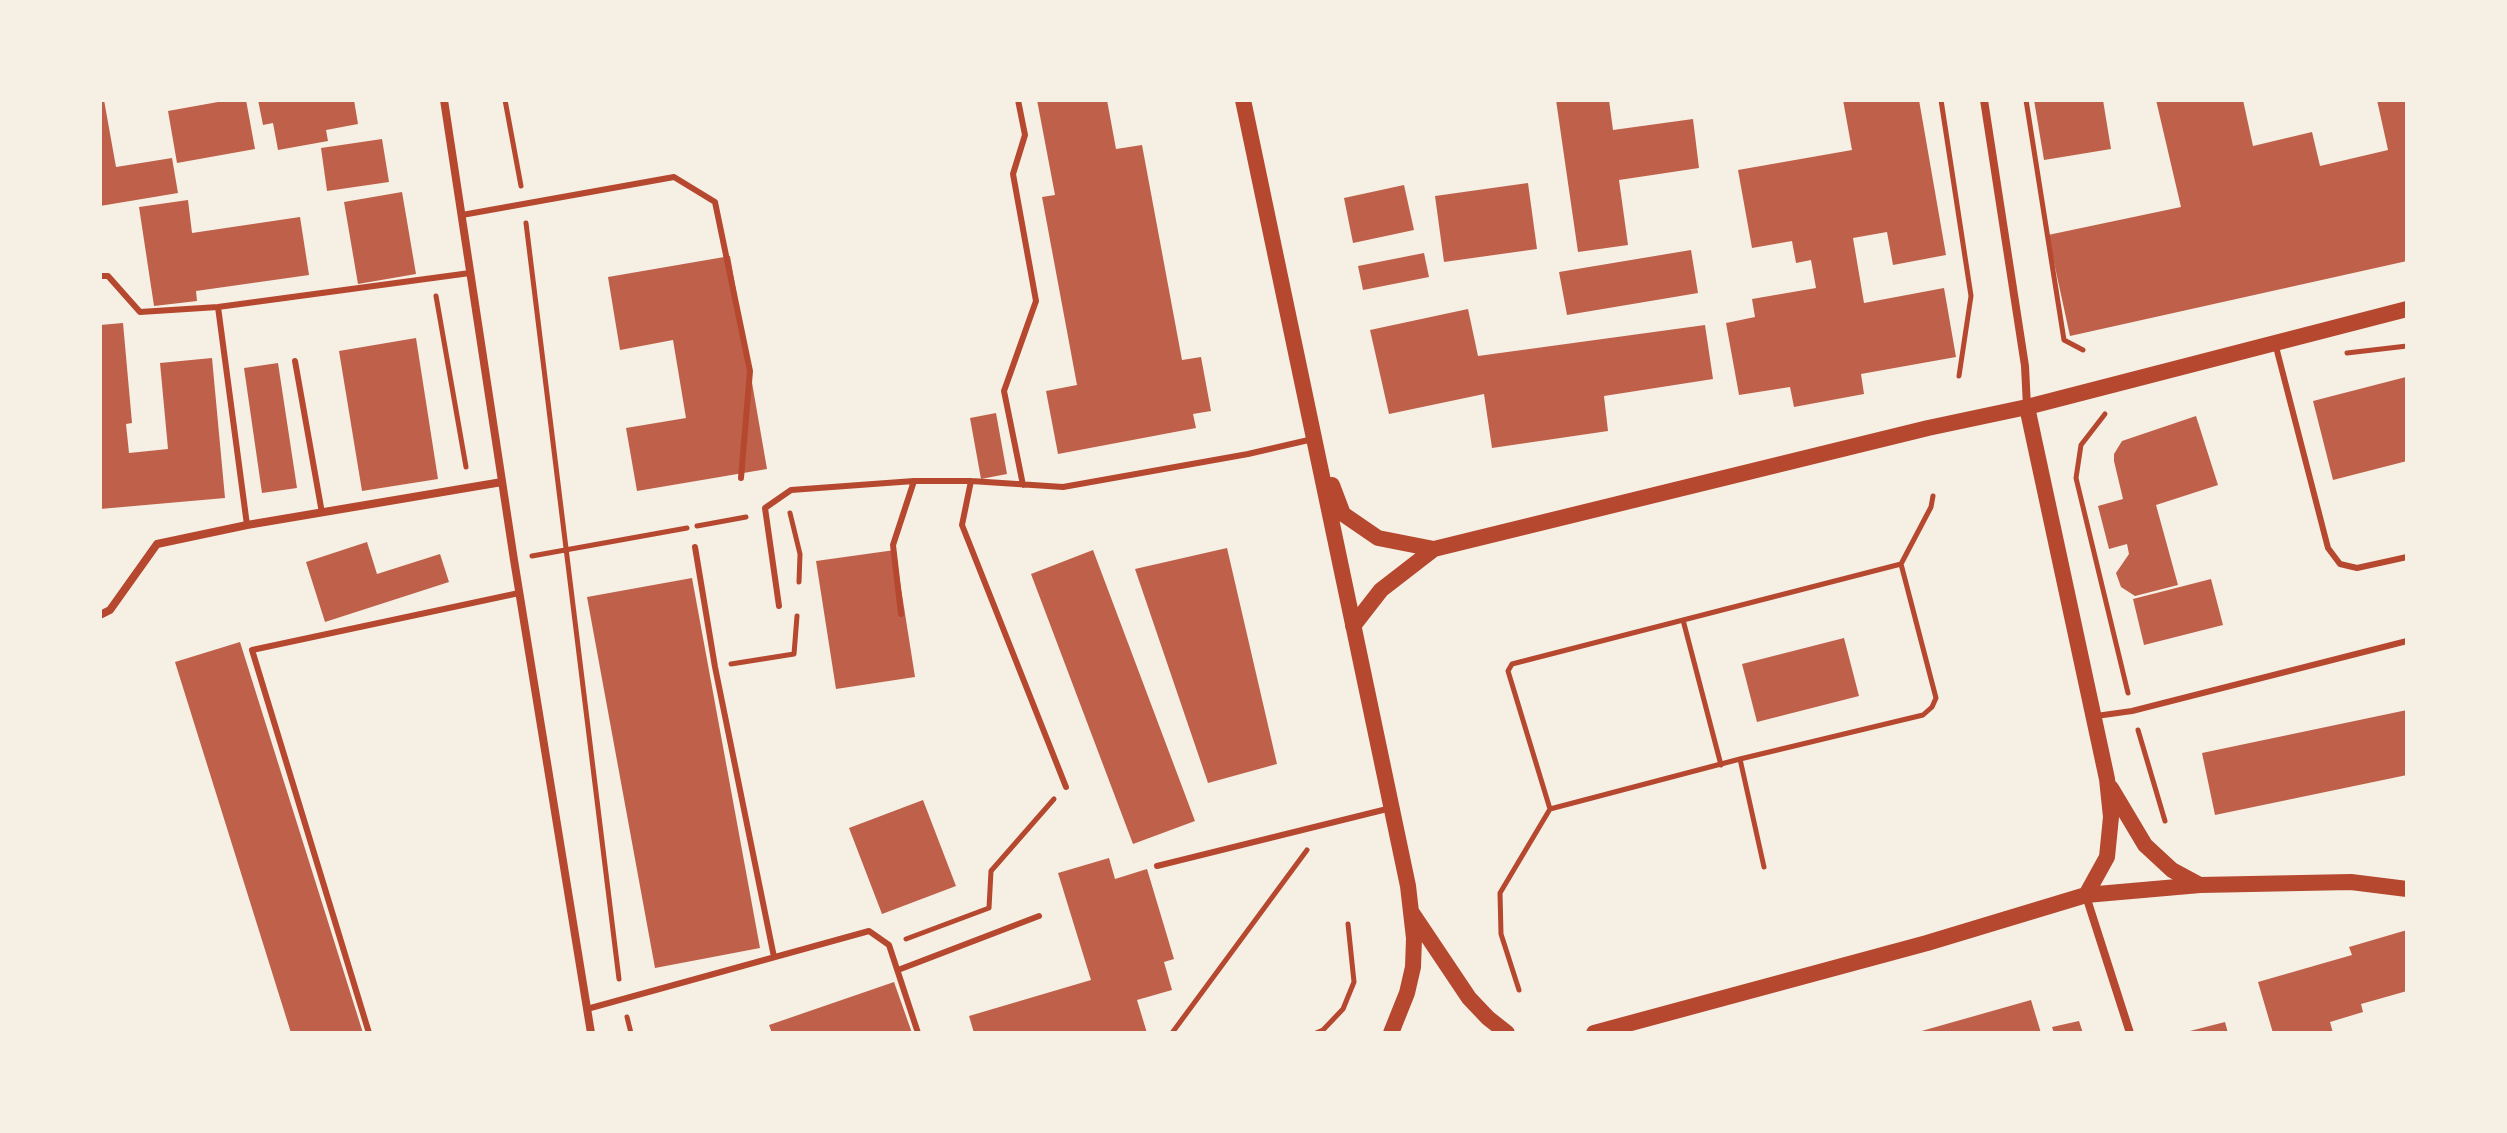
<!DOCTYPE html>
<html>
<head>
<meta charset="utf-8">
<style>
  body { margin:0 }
  #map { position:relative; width:2507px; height:1133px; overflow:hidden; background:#f6efe4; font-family:"Roboto Condensed",sans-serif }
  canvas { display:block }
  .frame { position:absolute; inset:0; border:102px solid #f6efe4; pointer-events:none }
</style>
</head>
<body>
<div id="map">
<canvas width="2507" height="1133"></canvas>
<div class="frame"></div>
</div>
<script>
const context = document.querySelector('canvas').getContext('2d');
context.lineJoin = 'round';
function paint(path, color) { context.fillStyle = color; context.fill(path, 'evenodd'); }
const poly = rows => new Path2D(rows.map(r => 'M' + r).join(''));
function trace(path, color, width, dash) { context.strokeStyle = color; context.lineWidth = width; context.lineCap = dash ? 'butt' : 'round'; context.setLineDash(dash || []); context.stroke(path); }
paint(poly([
  [100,100,104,100,116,167,172,158,178,193,100,206],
  [229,100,246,100,255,149,177,163,168,111],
  [258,100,354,100,358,124,326,130,328,141,278,150,273,123,263,125],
  [1037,100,1107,100,1116,149,1142,145,1182,360,1201,357,1211,411,1193,414,1196,428,1058,454,1046,391,1077,385,1042,197,1055,195],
  [1556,100,1609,100,1613,130,1693,119,1699,168,1619,180,1628,245,1578,252],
  [1843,100,1919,100,1946,255,1893,265,1887,232,1853,238,1864,303,1944,288,1956,357,1861,374,1864,394,1794,407,1790,387,1739,395,1726,323,1755,317,1752,299,1816,288,1811,260,1796,263,1792,241,1752,248,1738,170,1852,150],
  [2034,100,2103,100,2111,149,2044,160],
  [2156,100,2243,100,2253,146,2312,132,2320,166,2388,150,2377,100,2407,100,2407,261,2070,336,2048,235,2181,207],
  [382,139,389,182,327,191,321,148],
  [1528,183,1537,249,1444,262,1435,196],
  [1404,185,1414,230,1353,243,1344,198],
  [402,192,416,274,358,284,344,202],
  [188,200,192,233,300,217,309,275,196,291,197,301,154,306,139,207],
  [1691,250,1698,293,1567,315,1559,272],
  [1424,253,1429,277,1363,290,1358,266],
  [730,256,767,469,637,491,626,428,686,418,673,340,620,350,608,277],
  [1468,309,1478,356,1705,325,1713,379,1604,396,1608,431,1492,448,1484,394,1389,414,1370,330],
  [123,323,132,423,126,424,129,453,168,449,160,363,212,358,225,498,100,509,100,325],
  [416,338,438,479,362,491,339,351],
  [278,363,297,488,262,493,244,368],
  [2406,377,2407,461,2333,480,2313,401],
  [996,413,1007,474,981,479,970,418],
  [2196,416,2218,485,2156,505,2178,585,2135,596,2121,587,2116,573,2129,554,2127,544,2109,549,2098,506,2123,499,2114,461,2114,454,2122,441],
  [367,542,377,574,440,554,449,582,325,622,306,562],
  [1227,548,1277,764,1208,783,1135,569],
  [895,550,915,677,836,689,816,561],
  [1093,550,1195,821,1133,844,1031,574],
  [692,578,760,948,655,968,587,597],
  [2211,579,2223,625,2144,645,2133,599],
  [1844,638,1859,696,1757,722,1742,664],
  [240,642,363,1033,291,1033,175,662],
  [2407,710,2407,775,2215,815,2202,753],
  [923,800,956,886,882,914,849,828],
  [1109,858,1115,879,1147,869,1174,959,1164,962,1172,990,1137,1000,1147,1033,974,1033,969,1016,1091,980,1058,873],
  [2407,930,2407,991,2361,1004,2363,1012,2330,1022,2333,1033,2273,1033,2258,982,2352,955,2349,947],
  [894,982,912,1033,772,1033,769,1025],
  [2031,1000,2041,1033,1918,1033,1918,1032],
  [2079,1021,2083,1033,2054,1033,2052,1027],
  [2225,1022,2228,1033,2187,1033,2186,1032]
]), '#bf614a');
trace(poly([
  [505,100,521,186],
  [1941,100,1971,296,1959,376],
  [2026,100,2064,340,2083,350],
  [526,223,619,979],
  [436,296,466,467],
  [2347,353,2407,346],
  [2105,414,2081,445,2076,478,2128,693],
  [790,513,800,554,799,582],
  [697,526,746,517],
  [532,556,687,528],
  [1901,564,1512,664,1508,671,1550,809,1740,759,1923,715,1932,707,1936,698,1901,564,1931,507,1933,496],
  [1683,620,1721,765],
  [731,664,794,654,797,616],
  [2138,730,2165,821],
  [1740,759,1764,867],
  [906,939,989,908,991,871,1054,799],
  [1519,990,1501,934,1500,893,1550,809],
  [627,1017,631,1033],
  [1172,1033,1307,850],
  [1316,1033,1323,1030,1343,1009,1354,982,1348,924]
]), '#b5482f', 5);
trace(poly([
  [1018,100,1025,135,1013,174,1036,301,1004,391,1023,485],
  [462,215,674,177,715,202,750,371,741,478],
  [100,276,108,276,140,312,218,307,470,273],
  [218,307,247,525],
  [2275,343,2328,548,2340,564,2357,568,2407,557],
  [295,361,322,513],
  [971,481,962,525,1066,787],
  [695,547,715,667,774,957],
  [779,606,765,508,791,490,914,481],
  [901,614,893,545,914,481,971,481,1063,487,1248,454,1313,439],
  [2096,716,2132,711,2407,641],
  [1157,866,1391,808],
  [898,970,1039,916],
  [587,1009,869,931,889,945,918,1033],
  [369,1033,252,650,519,593]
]), '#b5482f', 6);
trace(poly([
  [444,100,514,560,591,1033],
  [1984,100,2025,366,2027,407],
  [100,615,110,610,157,544,247,525,502,482],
  [2086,896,2130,1033]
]), '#b5482f', 8);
trace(poly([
  [1243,100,1408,886,1414,938,1413,967,1407,993,1391,1033],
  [2027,407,2107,779,2111,817,2107,857,2086,895],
  [1332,485,1343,514,1378,538,1434,549],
  [1353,626,1381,590,1434,549,1928,428,2027,407,2407,309],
  [2111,788,2145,845,2172,870,2198,884],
  [1412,913,1469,998,1488,1018,1507,1033],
  [1594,1033,1927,943,2086,895,2200,885,2351,882,2407,889]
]), '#b5482f', 16);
</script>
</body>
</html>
